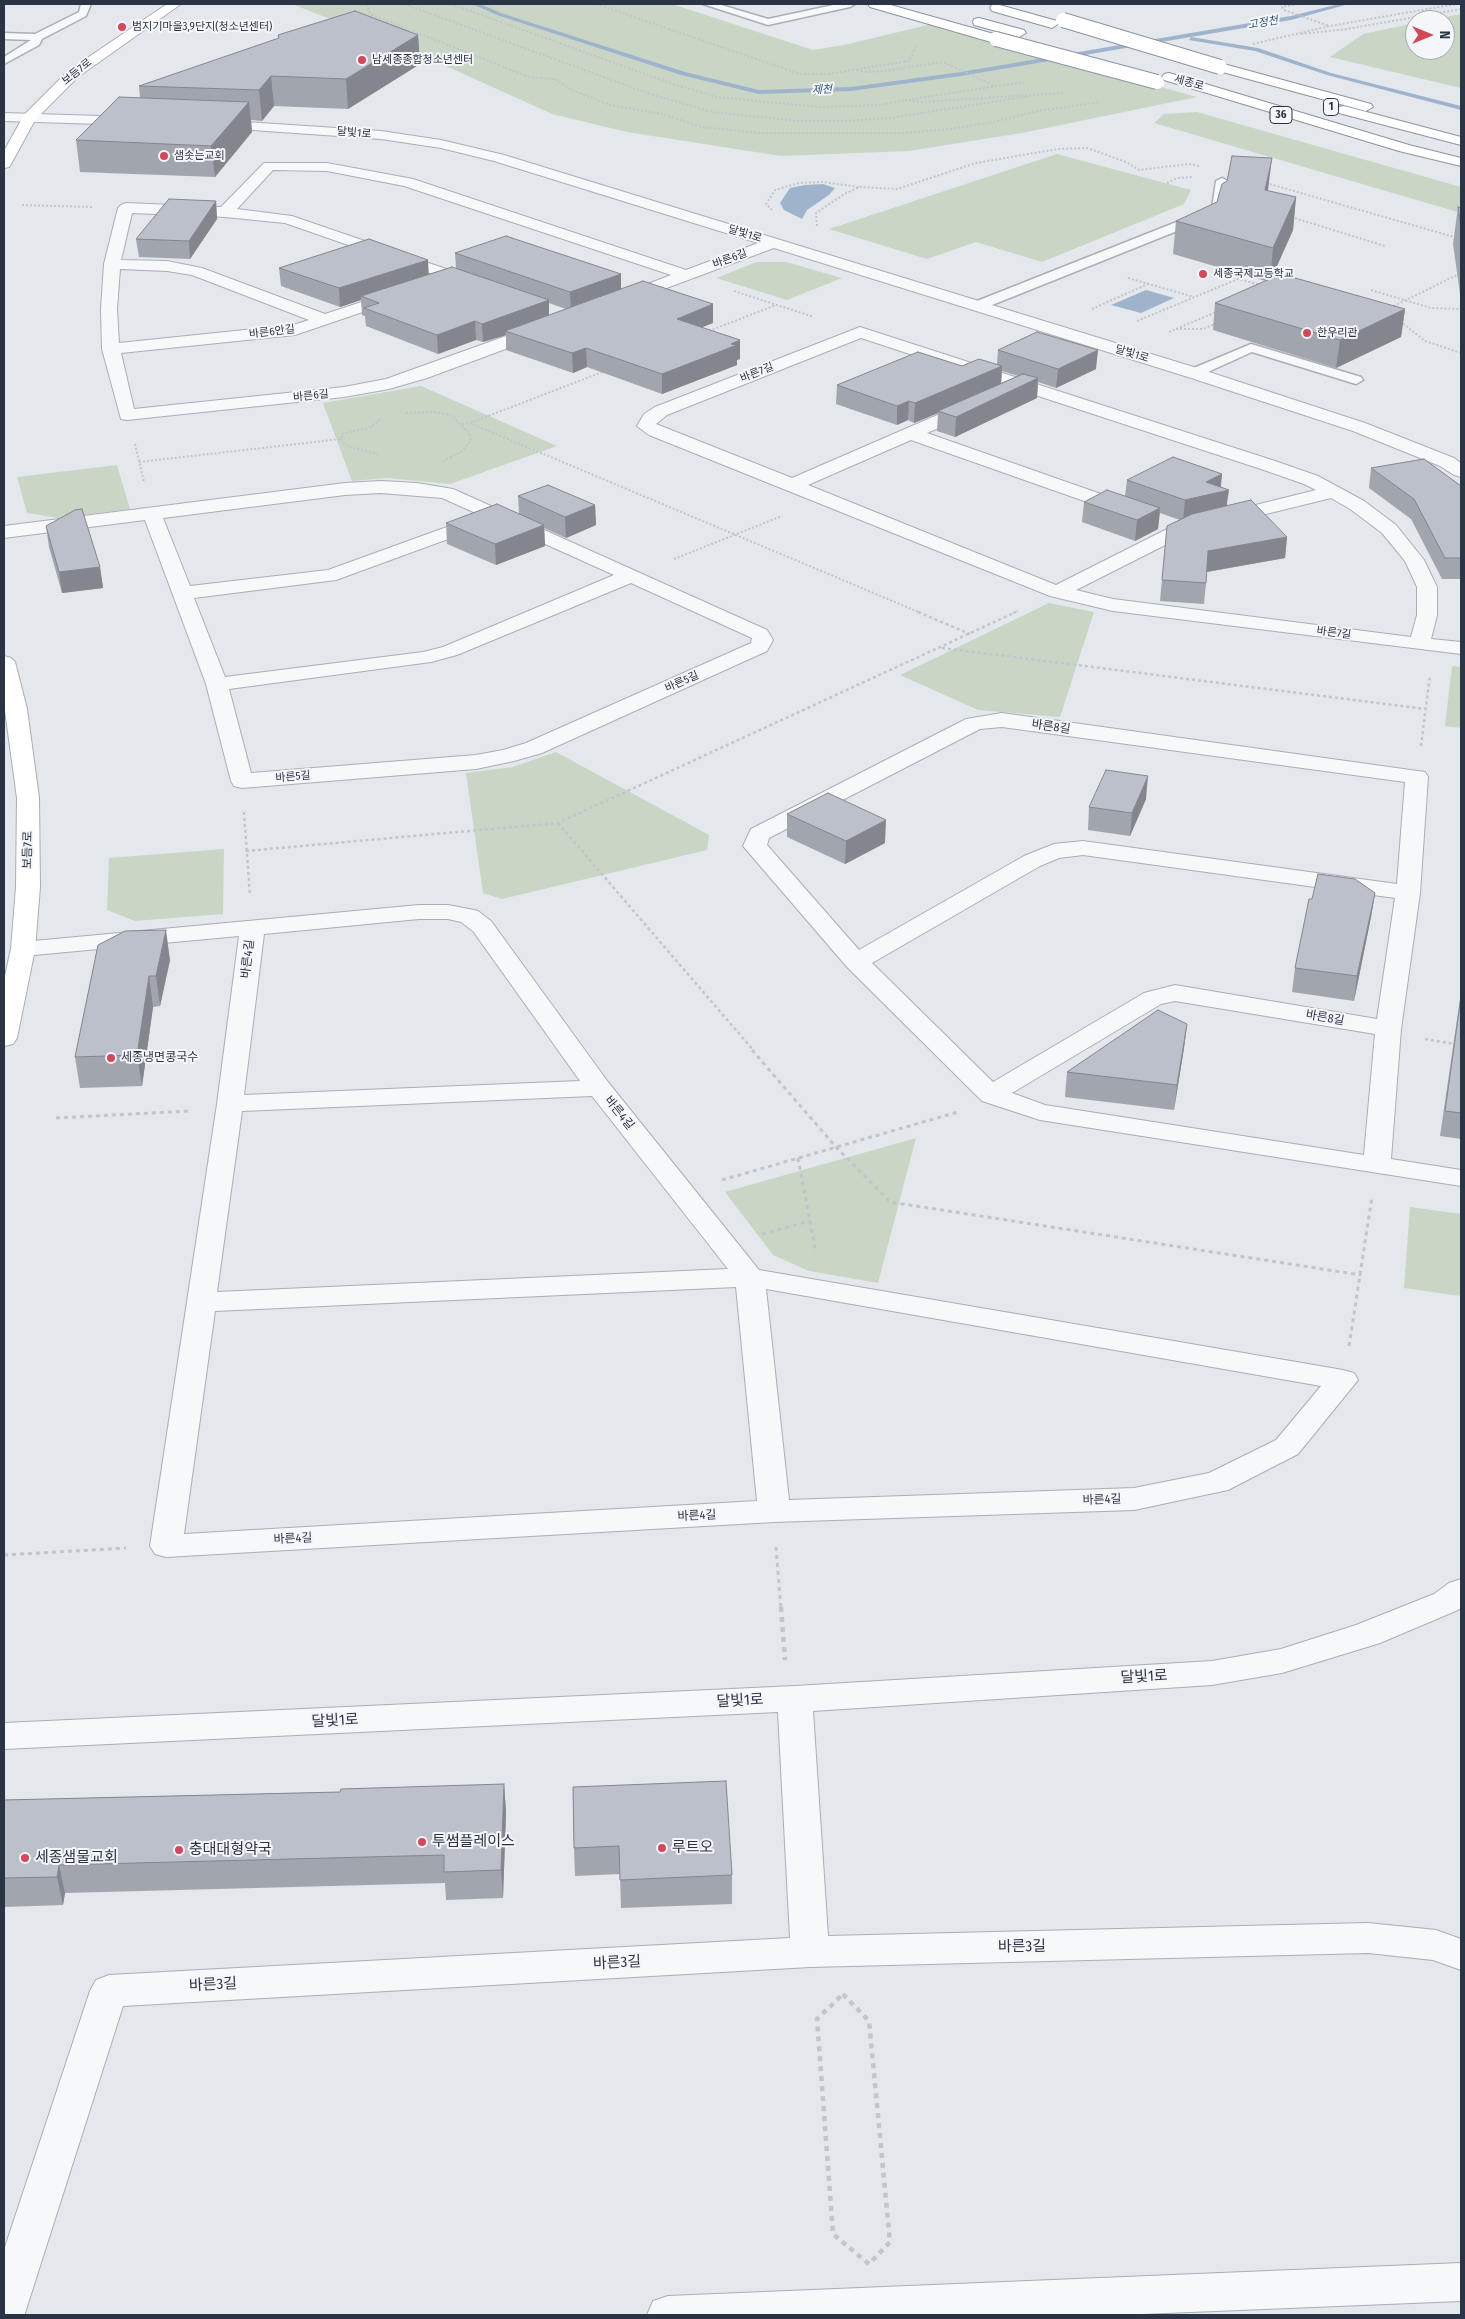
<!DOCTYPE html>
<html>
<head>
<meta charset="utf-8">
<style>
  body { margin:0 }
  #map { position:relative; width:1465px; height:2319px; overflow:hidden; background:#e4e7ec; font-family:"Fira Sans Condensed",sans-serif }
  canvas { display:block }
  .frame { position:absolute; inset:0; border:5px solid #2b3445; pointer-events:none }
  .north { position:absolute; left:1405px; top:10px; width:50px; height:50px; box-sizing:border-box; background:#f4f6f9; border:1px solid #a4a8b1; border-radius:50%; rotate:90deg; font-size:14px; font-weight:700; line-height:20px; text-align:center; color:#2b3445 }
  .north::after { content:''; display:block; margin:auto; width:18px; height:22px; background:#d1495b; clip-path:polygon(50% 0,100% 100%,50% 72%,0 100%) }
</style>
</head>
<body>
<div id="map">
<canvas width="1465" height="2319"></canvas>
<div class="frame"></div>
<div class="north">N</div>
</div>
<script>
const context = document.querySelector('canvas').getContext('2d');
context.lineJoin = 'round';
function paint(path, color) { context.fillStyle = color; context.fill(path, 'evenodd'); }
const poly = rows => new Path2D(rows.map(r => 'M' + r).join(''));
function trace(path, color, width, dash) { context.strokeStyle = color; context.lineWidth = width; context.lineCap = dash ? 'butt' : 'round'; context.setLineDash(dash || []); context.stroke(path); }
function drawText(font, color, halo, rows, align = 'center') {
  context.font = font + ' "Fira Sans Condensed","Noto Sans KR",sans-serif'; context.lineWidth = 4; context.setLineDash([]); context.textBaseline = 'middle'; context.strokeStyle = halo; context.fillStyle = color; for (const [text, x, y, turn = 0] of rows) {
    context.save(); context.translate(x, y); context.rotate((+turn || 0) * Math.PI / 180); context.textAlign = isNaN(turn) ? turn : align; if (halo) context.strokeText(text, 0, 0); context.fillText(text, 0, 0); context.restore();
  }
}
paint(poly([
  [292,4,672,4,813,50,844,45,932,24,1197,97,1022,133,909,151,781,156,627,132,552,114,426,57],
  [1461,14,1461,88,1330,57,1363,34,1415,23,1415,50,1445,50,1445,20,1430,20],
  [1197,112,1461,187,1461,213,1154,123,1164,114],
  [1057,154,1191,190,1184,204,1042,262,976,242,927,259,829,229],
  [757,262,786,262,842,278,787,300,716,278],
  [421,386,557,446,450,484,387,478,352,481,323,403],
  [117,465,130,509,59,518,27,513,17,477],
  [1049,603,1094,612,1060,717,978,710,900,675],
  [1452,666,1461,667,1461,728,1445,726],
  [556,752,709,835,707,850,502,899,483,893,466,773,513,767],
  [224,849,223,914,135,921,107,910,109,858],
  [916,1138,878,1283,809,1271,773,1255,725,1192],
  [1410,1207,1461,1214,1461,1296,1404,1288]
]), '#c9d6c5');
paint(poly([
  [823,184,835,188,829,195,807,210,802,219,784,210,780,203,790,188,805,185],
  [1146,290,1174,298,1141,313,1111,305]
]), '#9fb4cc');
paint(poly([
  [472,4,480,4,501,13,685,72,759,90,851,87,961,72,1291,16,1339,4,1349,4,1291,20,961,76,851,91,759,94,681,75,497,15,472,4],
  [1191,37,1258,48,1331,73,1461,106,1461,110,1327,75,1255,51,1189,40,1191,37]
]), '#9fb4cc');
const lane = poly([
  [81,4,91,4,86,16,42,39,39,45,4,64,4,57,31,40,4,39,4,33,35,34,79,12,81,4],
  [703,4,718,4,768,19,838,4,855,4,850,7,768,25,703,4],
  [1222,178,1228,181,1222,213,982,309,972,309,971,306,972,303,1212,208,1216,181,1222,178],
  [1251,344,1361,377,1363,380,1356,384,1252,352,1199,376,1189,376,1187,373,1189,370,1251,344]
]);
const street = poly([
  [4,113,132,117,139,121,132,125,4,121,4,113],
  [215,120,381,131,441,140,504,155,1200,369,1365,423,1454,458,1461,463,1461,477,1454,475,1440,466,1353,431,1188,377,774,248,629,302,617,302,615,299,617,296,671,275,404,186,327,171,273,170,237,209,292,216,481,281,483,284,481,287,469,287,285,223,225,217,132,213,121,260,167,261,202,268,325,314,398,290,404,292,406,295,404,298,295,335,121,353,134,409,344,387,386,379,534,326,546,326,548,330,546,334,427,378,389,389,344,397,127,420,121,419,102,349,101,309,104,264,118,208,121,205,126,203,221,207,264,163,327,163,413,179,686,270,758,243,494,161,441,148,381,139,210,127,208,124,215,120],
  [120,269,167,271,192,275,309,320,293,325,119,343,117,309,120,269],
  [860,327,1275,461,1318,476,1364,501,1396,525,1424,560,1437,587,1437,615,1431,639,1461,642,1461,654,1113,611,1050,596,649,435,637,426,644,414,655,407,860,327],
  [861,338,1261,469,1304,484,1316,490,1175,525,1056,585,808,485,911,440,1121,514,1128,516,1135,514,1138,510,1135,506,927,433,977,411,980,407,977,403,965,403,792,478,656,424,667,415,861,338],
  [1331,498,1350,509,1382,533,1405,561,1417,587,1417,615,1411,637,1113,599,1076,590,1189,533,1331,498],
  [381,481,417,483,453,489,767,630,773,640,767,651,542,753,514,761,476,769,242,788,234,786,231,781,206,684,145,520,4,538,4,526,345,483,381,481],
  [381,493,442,498,480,515,328,570,190,586,163,518,345,495,381,493],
  [492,520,614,575,443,647,423,652,225,677,194,598,336,580,489,524,492,520],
  [631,583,752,638,751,643,526,743,503,750,476,755,251,773,229,689,431,662,457,655,631,583],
  [1002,713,1425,772,1428,777,1420,893,1401,1029,1391,1159,1461,1170,1461,1186,1040,1120,982,1101,847,967,743,846,751,829,966,719,1002,713],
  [1002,727,1405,782,1397,884,1083,841,1054,844,1024,856,859,950,767,845,769,838,980,729,1002,727],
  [1083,855,1395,898,1377,1019,1175,985,1144,993,993,1082,872,963,1040,866,1059,858,1083,855],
  [1175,1001,1375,1034,1364,1155,1045,1105,1012,1093,1161,1004,1175,1001],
  [419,905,448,905,469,909,478,911,491,921,608,1082,759,1270,1343,1370,1354,1373,1358,1380,1298,1454,1228,1490,1134,1510,774,1522,166,1557,155,1554,150,1546,217,1104,239,936,23,956,14,954,11,949,14,944,23,942,419,905],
  [419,919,448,919,461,922,473,931,580,1081,244,1095,264,934,419,919],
  [592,1096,728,1269,217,1292,242,1111,592,1096],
  [736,1287,757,1501,184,1534,215,1311,736,1287],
  [766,1289,1321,1386,1276,1440,1209,1473,1134,1488,789,1500,766,1289],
  [1461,1579,1461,1608,1458,1610,1380,1643,1282,1673,1212,1685,813,1711,828,1936,1368,1923,1436,1930,1461,1939,1461,1970,1433,1960,1368,1953,810,1967,123,2006,25,2313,24,2315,4,2315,4,2250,90,1991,96,1980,109,1975,790,1938,778,1712,4,1749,4,1723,795,1686,1212,1661,1281,1649,1356,1625,1434,1594,1449,1583,1461,1579],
  [1461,2263,1461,2301,1117,2315,647,2315,653,2301,668,2296,1461,2263]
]);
const secondary = poly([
  [167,4,181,4,78,77,35,120,11,164,9,167,4,168,4,151,24,115,68,71,167,4],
  [4,656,11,658,15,662,27,709,39,798,40,887,35,949,17,1038,13,1044,4,1046,4,980,11,949,16,887,17,798,4,703,4,656]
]);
const highway = poly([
  [868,4,887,4,1001,36,1003,39,1001,42,991,42,870,7,868,4],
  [996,4,1057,21,1058,24,1052,28,992,11,990,8,992,5,996,4],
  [979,18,1024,30,1026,33,1019,37,974,25,973,22,974,19,979,18],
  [1220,63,1371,104,1373,107,1366,111,1215,70,1213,67,1220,63],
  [1169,73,1409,145,1461,158,1461,166,1399,151,1164,80,1162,77,1164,74,1169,73],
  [1344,106,1461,137,1461,145,1339,113,1337,110,1339,107,1344,106]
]);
trace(lane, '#a9aeb7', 3);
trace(street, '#a9aeb7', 2);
trace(secondary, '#a9aeb7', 2);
trace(highway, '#8b94a3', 2);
trace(poly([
  [367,4,370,14,529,77,555,79,572,90,610,105,662,114,702,127,761,133,903,133,950,129,993,122,1038,111,1100,102],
  [404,4,650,94,712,112,798,121,845,121,890,118,1031,96],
  [451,4,670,83,717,97,819,107,880,105,906,100],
  [596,4,800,74,828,74,909,61,916,47],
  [1298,4,1282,7,1284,10,1329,26],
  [1301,34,1347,29,1461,9],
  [1253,44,1330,26,1456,4],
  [857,70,865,72,884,71,943,62,995,86],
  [912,99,1024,82],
  [905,100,921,102,1064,93],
  [1167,183,1177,178,1192,177],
  [1266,183,1461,239],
  [22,205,93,207],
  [772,210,766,204,775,190,799,183,823,182,859,187],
  [1291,217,1385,246],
  [817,226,816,213,846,193,860,187,897,189,976,163,1058,149,1087,148,1126,162,1139,170,1189,164,1199,166],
  [1128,278,1194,297],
  [1371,290,1431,308,1461,309],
  [734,291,814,317],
  [1390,308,1461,273],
  [1092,309,1148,284],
  [1137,321,1238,279,1261,285],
  [1400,321,1425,341,1461,353],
  [1176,329,1203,329,1217,323],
  [709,331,776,305],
  [1169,332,1216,312],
  [406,413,436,412,452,416,469,433,471,441,461,452,443,461],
  [470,423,921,613],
  [462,424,470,423,605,371],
  [341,439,344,444,353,448,378,454],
  [135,444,144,482],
  [139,462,341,439,342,434,371,427,381,419],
  [674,559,782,516],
  [1013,613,1018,611]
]), '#c2c5cb', 2, [2, 2]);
trace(poly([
  [918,612,970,634],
  [942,648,1426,709],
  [1421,746,1430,675],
  [244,812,250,896],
  [558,823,754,1051],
  [246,851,558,823,1016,612],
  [1425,1039,1461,1045]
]), '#c2c5cb', 2.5, [3, 3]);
trace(poly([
  [752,1050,836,1147,890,1202,1361,1275],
  [56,1118,189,1111],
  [798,1158,816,1253],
  [722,1180,958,1112],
  [762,1234,810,1221],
  [1349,1346,1372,1197],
  [776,1547,781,1609],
  [4,1555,126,1548]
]), '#c2c5cb', 3, [4, 4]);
trace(poly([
  [781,1607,785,1660],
  [843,1994,869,2021,890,2242,869,2264,833,2234,817,2019,843,1994]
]), '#c2c5cb', 4.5, [5, 5]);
paint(lane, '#f7f8fa');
paint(street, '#f7f8fa');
paint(secondary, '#fff');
paint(highway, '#fff');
const highwayBridge = poly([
  [1063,20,1220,67],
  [996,39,1157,82]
]);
trace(highwayBridge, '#8b94a3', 16, []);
trace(highwayBridge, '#fff', 14);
paint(poly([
  [418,35,420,64,348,109,274,106,262,121,251,120,252,132,215,177,80,172,76,140,140,98,139,86],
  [1268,191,1296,197,1293,230,1271,278,1405,309,1401,337,1336,368,1213,330,1215,303,1266,281,1173,254,1176,221],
  [216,201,217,219,190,259,139,257,136,239],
  [1458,207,1461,208,1461,301,1453,244],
  [455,253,621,274,621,289,713,323,702,327,740,359,737,360,737,365,662,394,587,367,573,373,506,350,506,335,483,342,476,340,438,354,366,326,365,316,362,315,361,300,340,307,281,286,279,268,428,260,428,274,456,268],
  [549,303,566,309,549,315],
  [998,350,1096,369,1056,388,1038,382,1037,398,955,437,937,431,938,413,914,423,908,420,897,425,836,404,837,385,962,366,997,364],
  [1002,371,1018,376,1001,383],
  [1371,468,1461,486,1461,579,1442,579,1411,519,1369,488],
  [1222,474,1221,487,1227,505,1287,537,1285,558,1207,572,1204,604,1160,601,1167,526,1180,520,1160,513,1158,529,1135,541,1082,522,1084,502,1125,496,1127,480],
  [518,496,595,505,596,525,566,538,544,528,545,546,496,565,447,544,446,523,519,514],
  [46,526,100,567,103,588,62,593,49,547],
  [1146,799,1130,836,1088,830,1089,807],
  [787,814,885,843,845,864,787,837],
  [1375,893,1371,917,1354,1001,1292,992,1295,968,1312,899],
  [98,945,170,960,160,1006,153,1007,142,1086,80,1088,75,1057],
  [1461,992,1461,1139,1440,1136],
  [1187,1024,1184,1048,1174,1110,1065,1097,1067,1072],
  [504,1784,506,1812,503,1898,446,1900,445,1883,65,1893,63,1905,4,1907,4,1800,340,1792],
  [573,1787,732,1875,732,1904,621,1908,620,1874,575,1876,574,1848]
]), '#a1a5ae');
paint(poly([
  [418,35,420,64,348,109,346,79],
  [271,76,274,106,262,121,259,90],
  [249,102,252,132,215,177,211,146],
  [1272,158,1268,190,1261,222,1265,190],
  [1296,197,1293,230,1270,282,1273,248],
  [216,201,217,219,190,259,189,241],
  [428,260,429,278,361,296,361,300,340,307,339,288],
  [621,274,621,293,571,311,570,292],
  [549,300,549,319,505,331,506,335,483,342,482,324],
  [713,304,713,323,677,337,677,319],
  [1405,309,1401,337,1336,368,1340,340],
  [475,321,476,340,438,354,437,335],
  [740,340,740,359,737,360,737,365,662,394,662,374],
  [586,348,587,367,573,373,572,353],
  [1098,350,1096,369,1056,388,1058,369],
  [1002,366,1001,385,938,411,938,413,914,423,915,403],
  [1038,378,1037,398,955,437,956,417],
  [909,401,908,420,897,425,897,406],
  [1222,474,1220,492,1229,490,1226,510,1183,521,1185,500,1206,482],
  [595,505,596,525,566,538,565,517],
  [1160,508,1158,529,1135,541,1137,520],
  [544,525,545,546,496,565,495,544],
  [1287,537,1285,558,1206,572,1208,551],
  [100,567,103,588,62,593,59,572],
  [1148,776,1146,799,1130,836,1132,813],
  [886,820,885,843,845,864,846,841],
  [1375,893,1371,917,1354,1001,1357,976],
  [166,930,170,960,160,1006,156,976],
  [149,976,153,1007,142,1086,137,1055],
  [1187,1024,1184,1048,1174,1110,1177,1085],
  [504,1784,506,1812,503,1898,501,1870],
  [59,1865,65,1893,63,1905,57,1877]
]), '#83868d');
const building = poly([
  [355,11,418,35,346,79,271,76,259,90,139,86,279,38,278,35,355,11],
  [119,97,249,102,211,146,76,140,119,97],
  [1232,156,1272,158,1265,190,1296,197,1273,248,1176,221,1217,202,1222,184,1227,181,1232,156],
  [169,199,216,201,189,241,136,239,169,199],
  [1458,207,1461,208,1461,227,1458,207],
  [506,236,621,274,570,292,455,253,506,236],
  [369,239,428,260,339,288,279,268,369,239],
  [452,267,549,300,482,324,475,321,437,335,364,308,379,303,361,296,452,267],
  [1281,274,1405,309,1340,340,1215,303,1281,274],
  [643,281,713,304,677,319,740,340,731,344,737,345,662,374,586,348,572,353,505,331,643,281],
  [1037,332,1098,350,1058,369,998,350,1037,332],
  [918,352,962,366,979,359,1002,366,915,403,909,401,897,406,837,385,918,352],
  [1023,374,1038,378,956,417,938,411,1023,374],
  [1173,457,1222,474,1206,482,1229,490,1185,500,1127,480,1173,457],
  [1424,459,1461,486,1461,558,1445,558,1414,499,1371,468,1424,459],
  [548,485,595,505,565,517,518,496,548,485],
  [1107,490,1160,508,1137,520,1084,502,1107,490],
  [1251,500,1287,537,1208,551,1206,583,1162,580,1167,526,1192,514,1251,500],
  [497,504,544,525,495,544,446,523,497,504],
  [82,509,100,567,59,572,46,526,75,510,82,509],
  [1106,770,1148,776,1132,813,1089,807,1106,770],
  [828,793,886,820,846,841,787,814,828,793],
  [1318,874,1355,879,1375,893,1357,976,1295,968,1309,899,1312,899,1318,874],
  [166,930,156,976,149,976,137,1055,75,1057,98,945,125,931,166,930],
  [1461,997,1461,1113,1445,1111,1461,997],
  [1158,1010,1187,1024,1177,1085,1067,1072,1158,1010],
  [726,1781,732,1875,620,1880,619,1846,574,1848,573,1787,726,1781],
  [504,1784,501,1870,444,1872,444,1855,59,1865,57,1877,4,1878,4,1800,340,1792,341,1789,504,1784]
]);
paint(building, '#bbc0ca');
trace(building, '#83868d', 1);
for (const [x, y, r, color] of [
  [122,27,5,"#d1495b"],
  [362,60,5,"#d1495b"],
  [164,156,5,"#d1495b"],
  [1203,274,5,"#d1495b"],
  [1307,333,5,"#d1495b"],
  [111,1058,5,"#d1495b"],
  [422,1842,5,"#d1495b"],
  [662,1848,5,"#d1495b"],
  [179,1850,5,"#d1495b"],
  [25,1858,5,"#d1495b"]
]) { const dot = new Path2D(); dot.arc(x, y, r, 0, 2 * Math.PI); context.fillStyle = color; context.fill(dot); trace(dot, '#f4f6f9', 2); }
drawText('italic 11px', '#34527a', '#f4f6f9', [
  ["고정천",1263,23,-10],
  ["제천",822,90,-2]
]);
drawText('11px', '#2b3445', '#f4f6f9', [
  ["범지기마을3,9단지(청소년센터)",132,27],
  ["남세종종합청소년센터",372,60],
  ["샘솟는교회",174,156],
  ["세종국제고등학교",1213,274],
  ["한우리관",1317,333]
], 'left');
drawText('11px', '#2b3445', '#f4f6f9', [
  ["보듬7로",77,72,-39],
  ["세종로",1189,83,16],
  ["달빛1로",354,133,5],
  ["달빛1로",745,234,17],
  ["바른6길",730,259,-20],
  ["바른6안길",272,332,-7],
  ["달빛1로",1132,354,17],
  ["바른7길",757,373,-22],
  ["바른6길",311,396,-6],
  ["바른7길",1334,633,7],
  ["바른5길",682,682,-24],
  ["바른5길",293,777,-5]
]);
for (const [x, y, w] of [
  [1331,107,15],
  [1281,115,22]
]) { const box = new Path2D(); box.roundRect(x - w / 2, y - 8.5, w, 17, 4); context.fillStyle = '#f4f6f9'; context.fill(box); trace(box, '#2b3445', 1); }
drawText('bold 11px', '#2b3445', null, [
  ["1",1331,107],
  ["36",1281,115]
]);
drawText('12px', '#2b3445', '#f4f6f9', [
  ["바른8길",1051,727,8],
  ["보듬7로",28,850,-89],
  ["바른4길",248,959,-83],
  ["바른8길",1325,1018,10],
  ["바른4길",619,1113,51],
  ["바른4길",1102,1500,-2],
  ["바른4길",697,1516,-3],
  ["바른4길",293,1539,-3]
]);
drawText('12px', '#2b3445', '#f4f6f9', [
  ["세종냉면콩국수",121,1058]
], 'left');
drawText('15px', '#2b3445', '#f4f6f9', [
  ["달빛1로",1144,1677,-3],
  ["달빛1로",740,1701,-3],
  ["달빛1로",335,1721,-3],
  ["바른3길",1022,1947,-1],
  ["바른3길",617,1963,-3],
  ["바른3길",213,1985,-3]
]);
drawText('15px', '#2b3445', '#f4f6f9', [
  ["투썸플레이스",432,1842],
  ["루트오",672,1848],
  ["충대대형약국",189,1850],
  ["세종샘물교회",35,1858]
], 'left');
</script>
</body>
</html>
